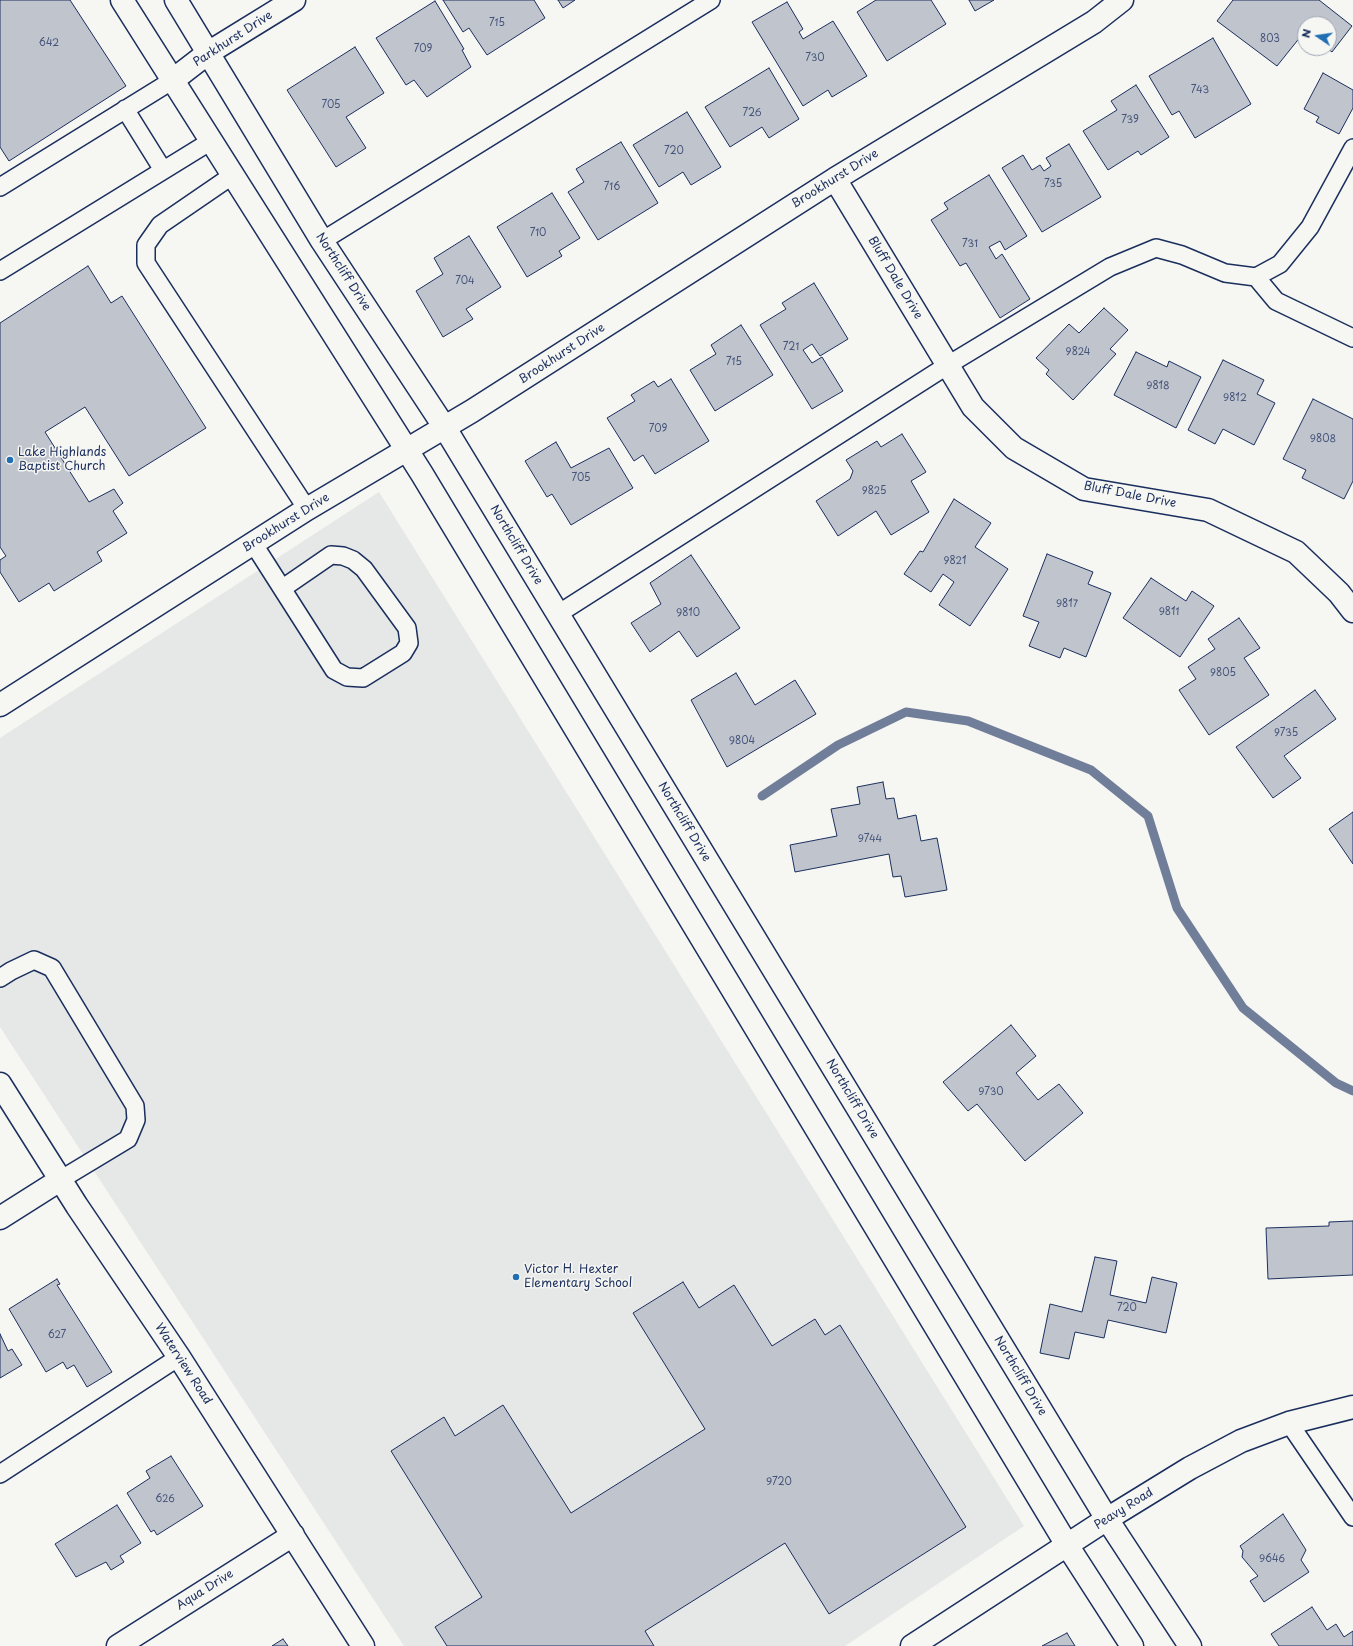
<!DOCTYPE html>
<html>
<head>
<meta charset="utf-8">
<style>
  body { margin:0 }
  #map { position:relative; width:1353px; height:1646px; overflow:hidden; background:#f6f6f2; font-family:"Playpen Sans",sans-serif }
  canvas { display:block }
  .north { position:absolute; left:1297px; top:16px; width:40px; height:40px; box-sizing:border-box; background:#f6f6f2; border:1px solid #9ea6b7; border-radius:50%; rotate:283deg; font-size:11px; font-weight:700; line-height:16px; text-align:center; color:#1b2f5e }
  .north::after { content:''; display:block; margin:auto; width:14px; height:18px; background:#1f6fb2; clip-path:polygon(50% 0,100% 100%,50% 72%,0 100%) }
</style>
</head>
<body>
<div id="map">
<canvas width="1353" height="1646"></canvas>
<div class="north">N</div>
</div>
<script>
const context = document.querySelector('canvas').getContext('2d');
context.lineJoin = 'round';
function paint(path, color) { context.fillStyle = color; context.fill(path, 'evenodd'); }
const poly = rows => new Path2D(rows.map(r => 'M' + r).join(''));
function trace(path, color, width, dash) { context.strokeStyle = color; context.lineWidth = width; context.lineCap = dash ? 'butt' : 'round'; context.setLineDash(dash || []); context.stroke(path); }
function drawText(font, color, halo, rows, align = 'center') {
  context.font = font + ' "Playpen Sans",sans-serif'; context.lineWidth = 3; context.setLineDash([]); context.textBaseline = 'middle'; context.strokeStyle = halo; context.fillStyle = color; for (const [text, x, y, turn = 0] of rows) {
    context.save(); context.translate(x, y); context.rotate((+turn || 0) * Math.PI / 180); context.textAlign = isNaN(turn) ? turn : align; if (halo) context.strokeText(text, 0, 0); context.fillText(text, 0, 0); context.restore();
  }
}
paint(poly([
  [379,492,1024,1526,845,1646,404,1646,0,1027,0,738]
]), '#e6e7e7');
trace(poly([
  [762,796,838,745,906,712,968,721,1091,770,1148,816,1177,908,1243,1008,1336,1083,1353,1091]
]), '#717e99', 9);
const building = poly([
  [0,0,70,0,126,86,9,161,0,147,0,0],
  [443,0,534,0,545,18,487,55,469,28,463,32,443,0],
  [558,0,575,0,563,8,558,0],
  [876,0,931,0,946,24,887,61,857,12,876,0],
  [969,0,994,0,975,11,969,0],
  [1233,0,1319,0,1352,26,1332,52,1327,48,1329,48,1329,24,1305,24,1305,31,1277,66,1217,21,1233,0],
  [435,1,464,49,462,50,471,67,427,97,414,80,406,85,376,38,435,1],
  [787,2,803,29,799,32,803,39,833,21,867,76,832,97,828,90,803,106,752,22,787,2],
  [1213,38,1251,104,1195,138,1179,111,1172,115,1149,76,1213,38],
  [355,47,384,93,346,117,366,148,336,167,287,90,355,47],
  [769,68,799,119,769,138,762,127,730,147,705,107,769,68],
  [1323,73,1353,90,1353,108,1339,134,1316,122,1319,117,1304,109,1323,73],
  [1136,85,1169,137,1141,155,1138,151,1108,170,1083,131,1117,110,1111,101,1136,85],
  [687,112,721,167,691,185,683,172,659,187,633,145,687,112],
  [621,142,658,203,598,240,568,192,584,182,576,169,621,142],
  [1069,144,1101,197,1042,232,1002,168,1023,155,1032,170,1040,165,1044,171,1051,166,1046,158,1069,144],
  [989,175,1027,236,1005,250,1000,241,989,247,996,259,1002,254,1030,299,1000,318,966,263,960,266,931,220,948,209,944,203,989,175],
  [552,193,580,238,559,251,562,256,527,277,497,227,552,193],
  [469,236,501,287,466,309,473,319,443,337,416,291,443,274,434,258,469,236],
  [88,266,111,303,122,296,206,428,129,476,85,407,45,432,89,502,114,489,123,503,113,511,127,533,97,552,102,561,54,591,49,583,19,602,0,572,0,560,6,556,0,547,0,323,88,266],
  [814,283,848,339,820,356,812,344,803,350,812,363,822,357,843,391,812,409,760,325,786,309,782,303,814,283],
  [1104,308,1128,330,1110,349,1116,354,1073,400,1046,374,1049,370,1036,358,1069,324,1079,333,1104,308],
  [741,325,773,375,715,411,690,370,716,354,711,345,741,325],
  [1136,352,1167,367,1169,361,1201,377,1176,428,1114,395,1136,352],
  [1223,360,1264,380,1257,394,1275,403,1254,445,1223,429,1215,444,1188,430,1223,360],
  [671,379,709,441,655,474,643,455,634,461,607,418,635,401,631,395,654,381,658,387,671,379],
  [1313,399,1353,419,1353,481,1344,499,1302,478,1306,470,1283,459,1313,399],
  [902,434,926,472,911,481,929,512,891,535,876,511,838,536,816,501,850,479,853,471,846,460,877,441,881,447,902,434],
  [556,442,571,468,609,448,633,488,571,525,552,494,547,497,525,461,556,442],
  [954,499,991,523,975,547,1008,569,970,626,939,605,954,582,943,574,931,592,904,574,920,551,923,552,954,499],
  [1047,554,1093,572,1088,584,1111,593,1086,657,1064,648,1060,658,1029,646,1039,622,1023,616,1047,554],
  [691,555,740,628,697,657,679,631,650,652,631,623,661,604,650,583,691,555],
  [1151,578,1186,601,1192,591,1214,606,1180,657,1123,618,1151,578],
  [1239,618,1260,648,1244,658,1269,695,1209,735,1179,690,1196,679,1188,667,1215,649,1208,639,1239,618],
  [736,673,755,705,795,680,816,714,727,767,691,700,736,673],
  [1315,690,1336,719,1284,756,1301,778,1273,798,1236,747,1315,690],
  [883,782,886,799,894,798,898,819,916,815,921,841,937,838,947,890,905,897,901,876,893,877,889,854,795,872,790,845,837,836,831,809,860,804,857,787,883,782],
  [1353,812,1353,864,1329,829,1353,812],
  [1011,1025,1036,1056,1016,1073,1038,1100,1059,1084,1083,1113,1025,1161,977,1104,968,1111,943,1082,1011,1025],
  [1353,1221,1353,1275,1268,1279,1266,1228,1329,1226,1329,1222,1353,1221],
  [1095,1257,1117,1261,1110,1295,1146,1303,1152,1277,1177,1283,1166,1333,1108,1320,1104,1338,1075,1332,1069,1359,1040,1353,1050,1304,1082,1312,1095,1257],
  [57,1279,60,1284,57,1285,112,1372,87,1387,74,1365,67,1369,63,1362,46,1372,9,1309,57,1279],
  [683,1282,699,1308,734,1285,772,1346,815,1319,825,1335,840,1325,966,1527,829,1614,785,1543,645,1631,654,1646,447,1646,435,1627,482,1597,391,1451,444,1417,455,1436,503,1405,571,1513,705,1429,633,1313,683,1282],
  [0,1334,8,1351,12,1349,22,1365,0,1378,0,1334],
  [171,1456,203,1506,157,1535,154,1530,151,1532,127,1493,150,1478,146,1471,171,1456],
  [117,1505,141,1543,120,1556,124,1562,111,1570,106,1562,76,1577,55,1544,117,1505],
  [1283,1514,1306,1550,1301,1560,1309,1572,1264,1602,1250,1581,1258,1576,1242,1557,1243,1551,1240,1546,1283,1514],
  [1312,1607,1327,1630,1336,1624,1344,1637,1353,1631,1353,1646,1279,1646,1271,1634,1312,1607],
  [1067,1633,1075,1646,1042,1646,1067,1633],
  [283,1639,288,1646,272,1646,283,1639]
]);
paint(building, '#c0c4cd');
trace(building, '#1b2f5e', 1);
const service = poly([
  [125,109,163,170],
  [233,175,160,225,146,245,146,263,307,509],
  [0,187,173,80],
  [322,241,711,0],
  [0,271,211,141],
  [1256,277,1276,301,1353,338],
  [253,543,334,670,347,677,363,678,403,653,409,643,407,628,364,569,353,560,343,556,331,555,283,588],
  [558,614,948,365,1110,267,1156,248,1182,255,1225,273,1256,277,1280,264,1310,227,1353,148],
  [0,978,11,971,34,960,52,968,135,1106,136,1120,128,1139,60,1180],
  [1289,1423,1353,1517],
  [0,1474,179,1357]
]);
const minor = poly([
  [173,80,208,53,294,0],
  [835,179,973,407,1014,448,1084,489,1208,510,1296,552,1339,593,1353,611],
  [0,705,307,509,472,411,835,179,1094,22,1122,0],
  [0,1084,77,1206,179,1357,363,1646],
  [0,1218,60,1180],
  [118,1646,293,1535]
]);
const tertiary = poly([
  [122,0,422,474,1067,1545,1132,1646],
  [176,0,322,241,445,428,1107,1519,1190,1646],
  [912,1646,1107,1519,1190,1468,1241,1441,1289,1423,1353,1407]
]);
trace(service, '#1b2f5e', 20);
trace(minor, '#1b2f5e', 25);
trace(tertiary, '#1b2f5e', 25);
trace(service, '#f6f6f2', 17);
trace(minor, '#f6f6f2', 22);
trace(tertiary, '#f6f6f2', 22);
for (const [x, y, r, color] of [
  [10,460,4,"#1f6fb2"],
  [516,1277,4,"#1f6fb2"]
]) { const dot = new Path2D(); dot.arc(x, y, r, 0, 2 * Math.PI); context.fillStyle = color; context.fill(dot); trace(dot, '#f6f6f2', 1.5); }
drawText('10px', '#44547a', null, [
  ["715",497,23],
  ["803",1270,39],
  ["642",49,43],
  ["709",423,49],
  ["730",815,58],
  ["743",1200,90],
  ["705",331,105],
  ["726",752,113],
  ["739",1130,120],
  ["720",674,151],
  ["735",1053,184],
  ["716",612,187],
  ["710",538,233],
  ["731",970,244],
  ["704",465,281],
  ["721",791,347],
  ["9824",1078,352],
  ["715",734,362],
  ["9818",1158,386],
  ["9812",1235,398],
  ["709",658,429],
  ["9808",1323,439],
  ["705",581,478],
  ["9825",874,491],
  ["9821",955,561],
  ["9817",1067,604],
  ["9811",1169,612],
  ["9810",688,613],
  ["9805",1223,673],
  ["9735",1286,733],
  ["9804",742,741],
  ["9744",870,839],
  ["9730",991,1092],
  ["720",1127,1308],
  ["627",57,1335],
  ["9720",779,1482],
  ["626",165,1499],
  ["9646",1272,1559]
]);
drawText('12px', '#1b2f5e', '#f6f6f2', [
  ["Parkhurst Drive",233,39,-33],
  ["Brookhurst Drive",835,179,-32],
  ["Northcliff Drive",343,272,57],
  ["Bluff Dale Drive",895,278,59],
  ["Brookhurst Drive",562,354,-33],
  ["Bluff Dale Drive",1130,495,11],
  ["Brookhurst Drive",286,523,-32],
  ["Northcliff Drive",516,545,59],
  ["Northcliff Drive",684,822,59],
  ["Northcliff Drive",852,1099,59],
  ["Waterview Road",183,1364,57],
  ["Northcliff Drive",1020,1376,59],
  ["Peavy Road",1124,1509,-32],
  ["Aqua Drive",205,1590,-32]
]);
drawText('12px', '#1b2f5e', '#f6f6f2', [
  ["Lake Highlands",18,453],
  ["Baptist Church",18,467],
  ["Victor H. Hexter",524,1270],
  ["Elementary School",524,1284]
], 'left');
</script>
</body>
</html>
